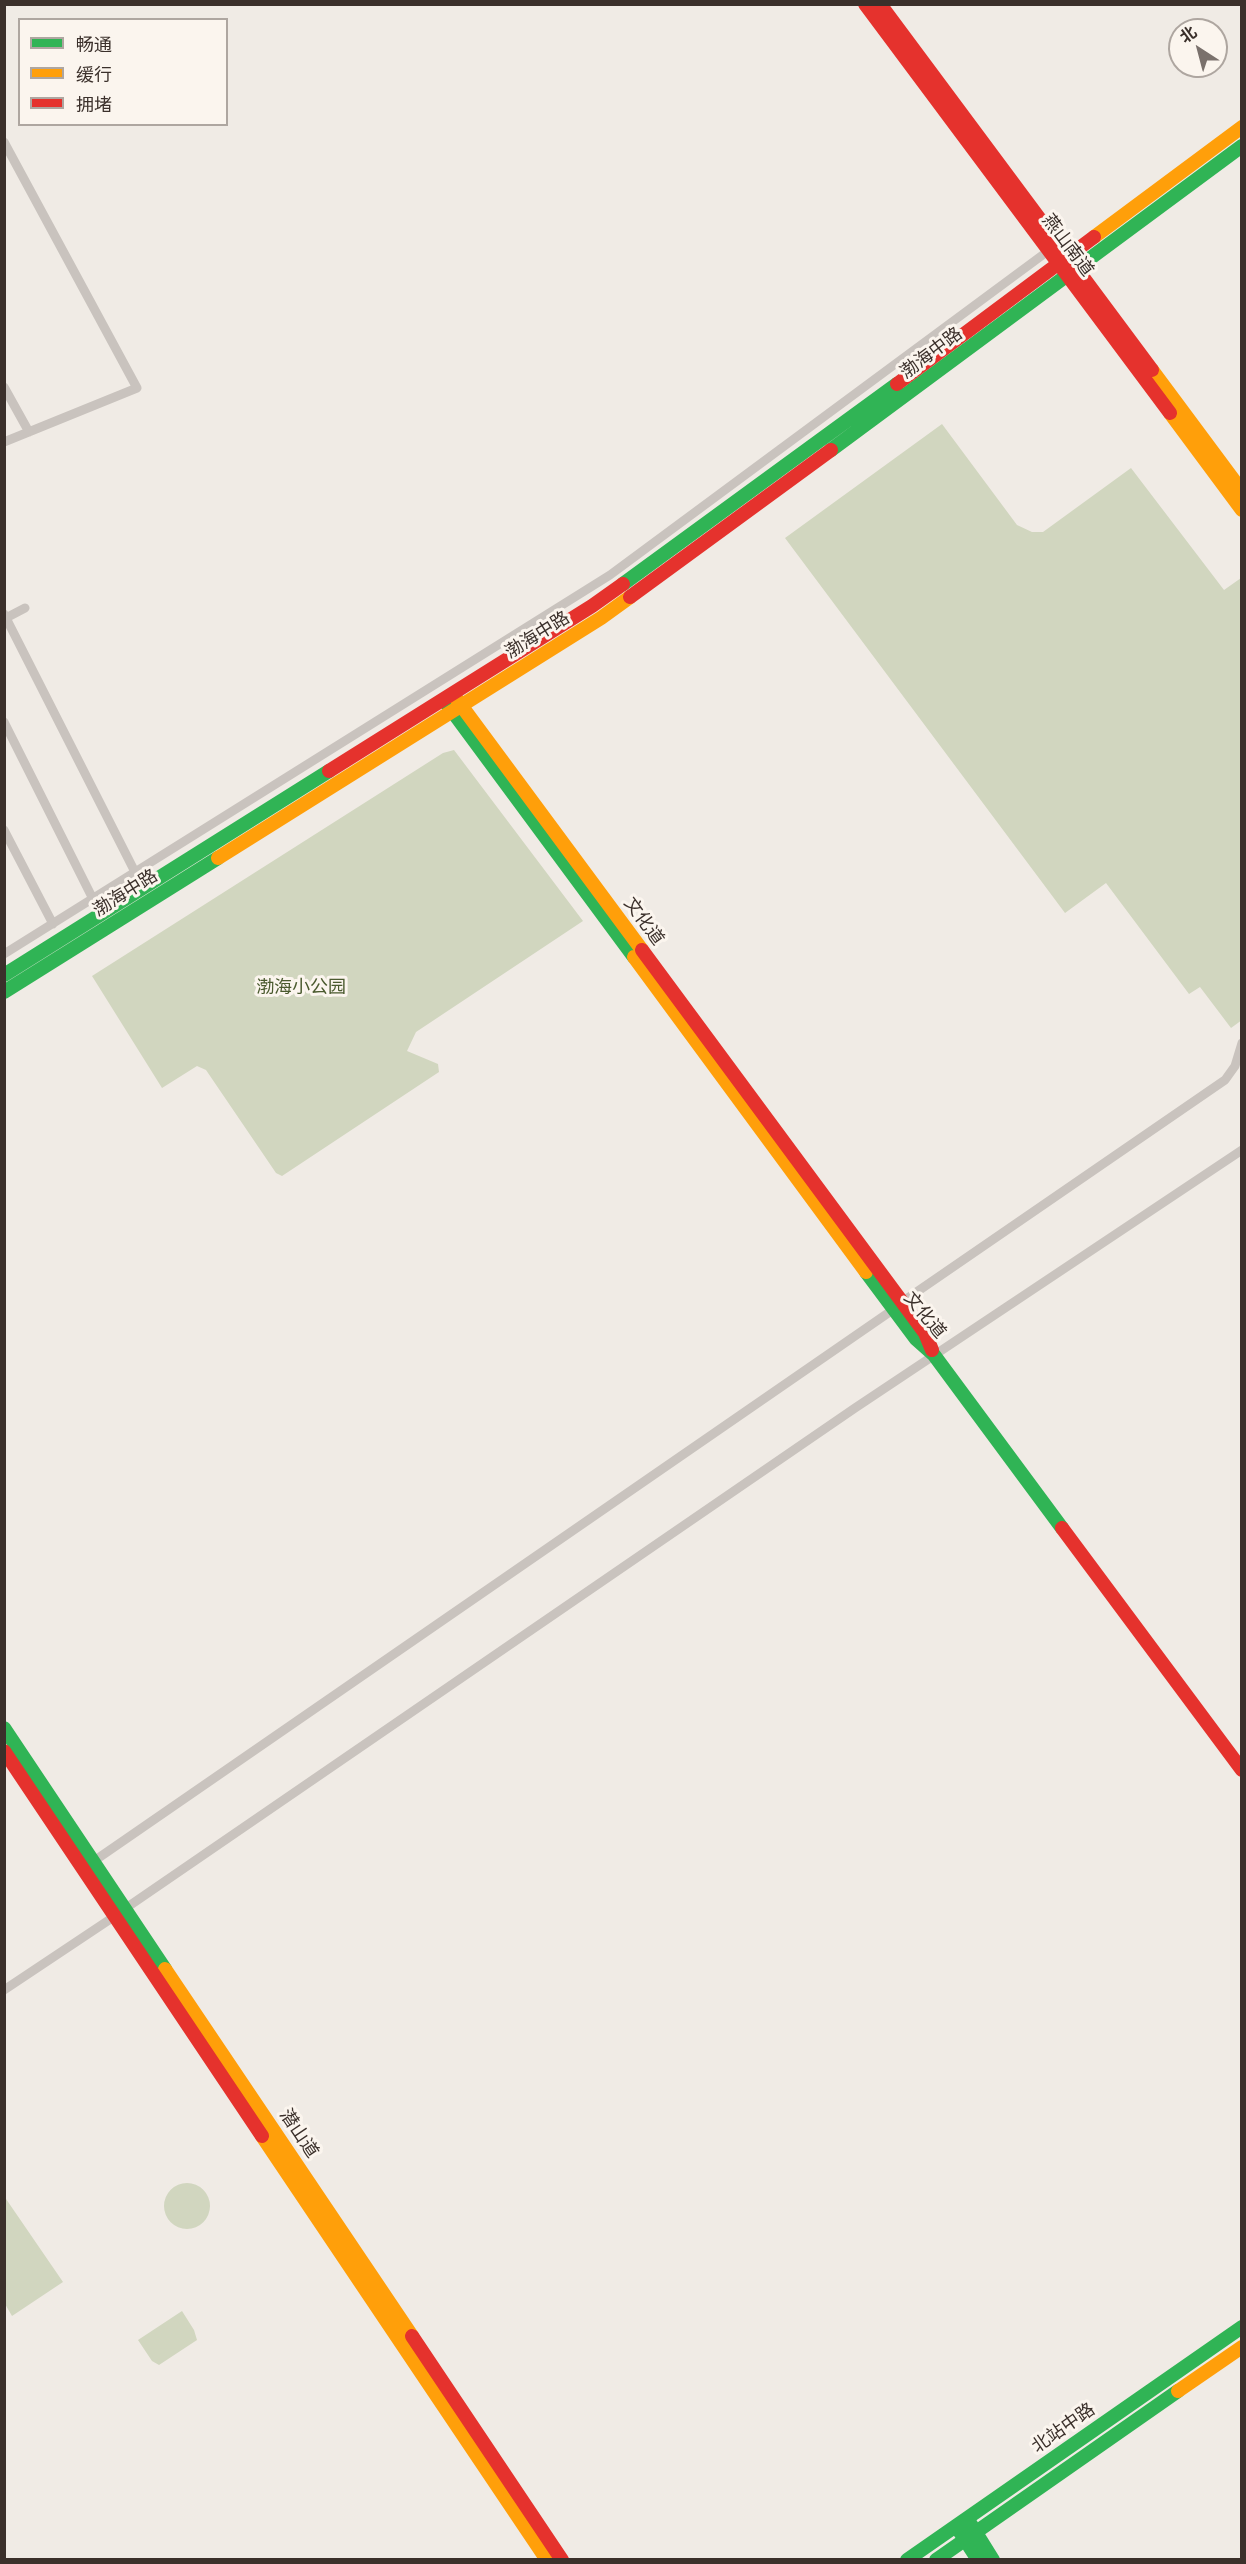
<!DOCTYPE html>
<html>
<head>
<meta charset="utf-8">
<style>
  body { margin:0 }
  #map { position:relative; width:1246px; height:2564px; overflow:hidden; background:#f0ebe5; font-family:"Nunito Sans","Noto Sans SC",sans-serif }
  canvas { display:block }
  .frame { position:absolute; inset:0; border:6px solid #3b302b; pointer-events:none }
  .legend { position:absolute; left:18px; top:18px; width:210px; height:108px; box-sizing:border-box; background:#fbf5ee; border:2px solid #aea6a0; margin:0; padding:8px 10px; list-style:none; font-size:18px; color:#3b302b }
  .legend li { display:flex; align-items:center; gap:12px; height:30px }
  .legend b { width:30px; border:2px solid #aea6a0 }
  .north { position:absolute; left:1168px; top:18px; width:60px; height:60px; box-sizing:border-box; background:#fbf5ee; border:2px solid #aea6a0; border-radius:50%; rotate:324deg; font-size:16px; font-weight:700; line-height:24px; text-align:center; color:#3b302b }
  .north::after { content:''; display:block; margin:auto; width:21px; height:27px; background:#7a716c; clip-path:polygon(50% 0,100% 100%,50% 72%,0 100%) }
</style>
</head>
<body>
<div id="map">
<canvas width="1246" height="2564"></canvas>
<div class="frame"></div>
<ul class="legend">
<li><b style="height:8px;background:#30b455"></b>畅通</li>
<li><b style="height:8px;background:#ff9f0a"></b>缓行</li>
<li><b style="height:8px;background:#e5322d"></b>拥堵</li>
</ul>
<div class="north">北</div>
</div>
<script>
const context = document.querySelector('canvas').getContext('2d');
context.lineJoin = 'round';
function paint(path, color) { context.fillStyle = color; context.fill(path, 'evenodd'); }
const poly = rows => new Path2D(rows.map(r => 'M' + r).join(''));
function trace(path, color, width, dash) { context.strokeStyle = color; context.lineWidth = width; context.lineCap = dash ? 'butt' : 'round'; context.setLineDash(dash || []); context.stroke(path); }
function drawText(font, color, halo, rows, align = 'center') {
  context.font = font + ' "Nunito Sans","Noto Sans SC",sans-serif'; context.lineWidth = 6; context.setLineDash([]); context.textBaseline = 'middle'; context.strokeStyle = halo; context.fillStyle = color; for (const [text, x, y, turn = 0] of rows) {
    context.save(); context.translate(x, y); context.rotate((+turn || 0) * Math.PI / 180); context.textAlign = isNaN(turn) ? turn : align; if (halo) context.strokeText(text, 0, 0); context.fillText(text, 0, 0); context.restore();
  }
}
paint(poly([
  [942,424,1017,525,1032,532,1043,532,1131,468,1224,590,1241,578,1242,1020,1231,1028,1200,987,1189,994,1106,883,1065,913,785,538],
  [454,750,583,921,416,1032,407,1051,438,1064,439,1072,282,1176,276,1173,206,1070,197,1066,162,1088,92,976,443,753],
  '164 2206a23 23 0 1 1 46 0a23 23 0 1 1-46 0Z',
  [4,2196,63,2282,12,2316,5,2304],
  [182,2311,194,2330,197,2340,159,2365,152,2361,138,2340]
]), '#d1d6bf');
trace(poly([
  [4,142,137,388,4,442],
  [4,387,29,432],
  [4,614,135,872],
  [4,619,25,608],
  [4,722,93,899],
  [4,830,53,924],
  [4,954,610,575,1048,251],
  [902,1302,1225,1080,1235,1066,1242,1043],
  [94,1861,894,1309],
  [126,1908,855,1408,1242,1150],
  [4,1990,115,1916]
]), '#c9c3be', 9);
trace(poly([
  [831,450,1242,146],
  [623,584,897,384],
  [447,704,634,957],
  [4,975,329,771],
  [4,992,218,858],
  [866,1272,916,1339,934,1355,1062,1528],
  [4,1728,165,1969],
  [970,2523,993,2560],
  [956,2526,978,2560],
  [907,2560,1242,2327],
  [936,2560,1178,2391]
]), '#30b455', 14);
trace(poly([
  [1094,237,1242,127],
  [1152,370,1242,491],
  [1170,413,1242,510],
  [455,697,642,950],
  [218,858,601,618,630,597],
  [634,957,866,1272],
  [165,1969,412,2336],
  [262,2136,547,2560],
  [1178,2391,1242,2347]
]), '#ff9f0a', 14);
trace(poly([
  [865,4,1170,413],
  [880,4,1152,370],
  [897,384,1094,237],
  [630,597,831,450],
  [329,771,592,606,623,584],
  [642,950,925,1333,932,1350],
  [1062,1528,1242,1770],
  [4,1751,262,2136],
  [412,2336,562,2560]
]), '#e5322d', 14);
drawText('18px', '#3b302b', '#fbf5ee', [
  ["燕山南道",1067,246,53],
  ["渤海中路",932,354,-37],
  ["渤海中路",538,636,-32],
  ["渤海中路",126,894,-32],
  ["文化道",643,922,54],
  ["文化道",924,1316,50],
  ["潜山道",298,2134,56],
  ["北站中路",1064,2429,-35]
]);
drawText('18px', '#4a5a2e', '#fbf5ee', [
  ["渤海小公园",301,989]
]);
</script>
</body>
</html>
